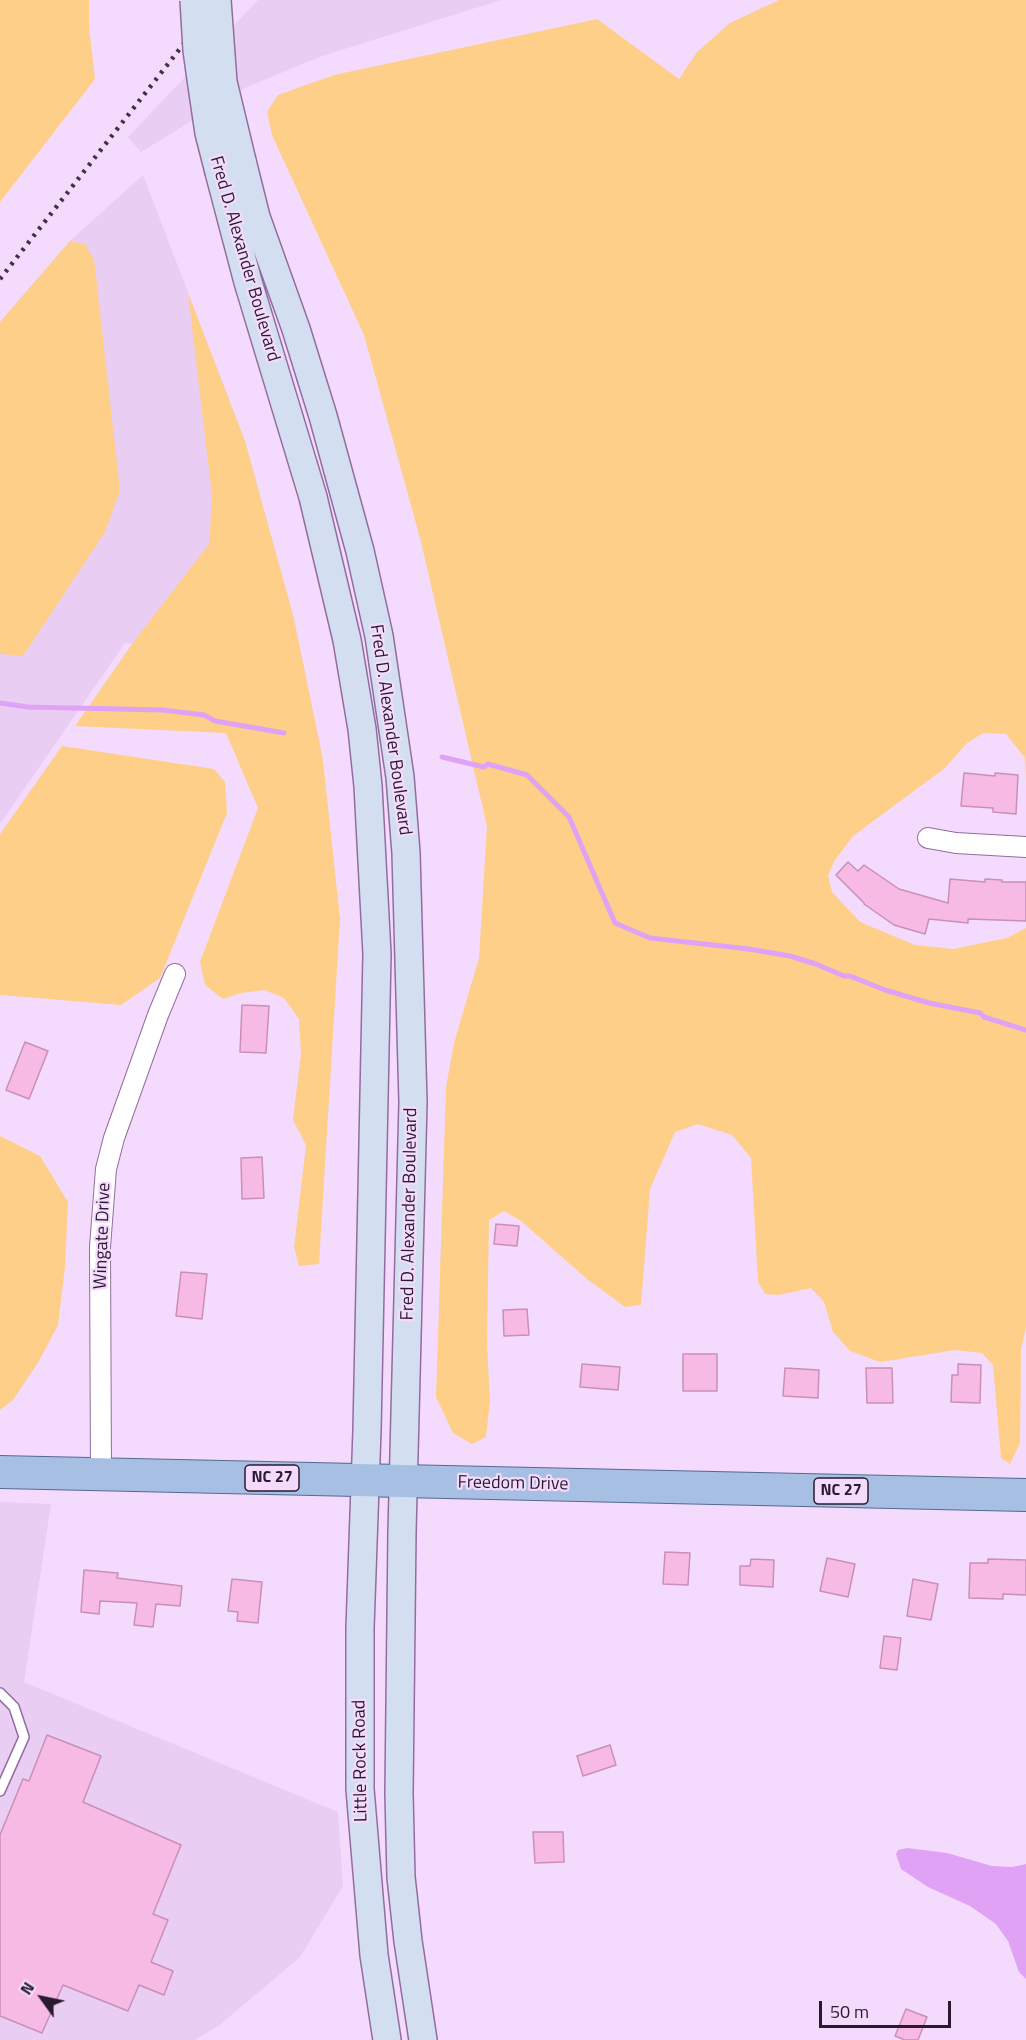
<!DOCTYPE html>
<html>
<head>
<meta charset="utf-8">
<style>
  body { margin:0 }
  #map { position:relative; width:1026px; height:2040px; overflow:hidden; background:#f4dbfd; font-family:"Titillium Web",sans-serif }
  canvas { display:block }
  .north { position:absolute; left:12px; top:1968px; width:60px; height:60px; -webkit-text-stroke:4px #f4dbfd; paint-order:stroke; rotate:303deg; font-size:16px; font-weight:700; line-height:24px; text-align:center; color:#2a1a2f }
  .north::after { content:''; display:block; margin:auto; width:21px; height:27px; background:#2a1a2f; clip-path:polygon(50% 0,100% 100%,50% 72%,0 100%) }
  .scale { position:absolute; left:819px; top:2001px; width:132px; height:27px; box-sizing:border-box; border:3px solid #2a1a2f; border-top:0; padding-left:8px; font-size:18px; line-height:21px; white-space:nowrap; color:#2a1a2f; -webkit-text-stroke:4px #f4dbfd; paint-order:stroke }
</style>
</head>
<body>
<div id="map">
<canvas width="1026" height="2040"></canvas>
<div class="north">N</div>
<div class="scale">50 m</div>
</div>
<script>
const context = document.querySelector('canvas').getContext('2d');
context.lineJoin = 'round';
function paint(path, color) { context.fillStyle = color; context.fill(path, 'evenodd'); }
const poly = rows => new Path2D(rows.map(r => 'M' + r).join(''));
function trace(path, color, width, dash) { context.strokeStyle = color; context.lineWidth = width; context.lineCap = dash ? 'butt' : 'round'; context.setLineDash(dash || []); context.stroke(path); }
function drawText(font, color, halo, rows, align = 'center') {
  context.font = font + ' "Titillium Web",sans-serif'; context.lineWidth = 4.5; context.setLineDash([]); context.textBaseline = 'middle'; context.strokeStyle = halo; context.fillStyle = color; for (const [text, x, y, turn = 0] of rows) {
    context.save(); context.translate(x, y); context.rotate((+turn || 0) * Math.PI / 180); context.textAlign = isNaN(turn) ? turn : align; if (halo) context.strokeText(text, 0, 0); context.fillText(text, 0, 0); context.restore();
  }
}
paint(poly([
  [258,0,501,0,322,56,247,87,141,152,128,137],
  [143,175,245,441,294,619,323,760,306,918,191,651,125,643,0,824,0,322,70,241],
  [0,1502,51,1504,24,1682,338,1812,343,1886,300,1957,221,2024,195,2040,0,2040]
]), '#e9cdf3');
paint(poly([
  [0,0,89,0,89,27,95,79,0,202],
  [779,0,1026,0,1026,780,1025,758,1006,734,983,733,967,743,945,768,853,836,835,860,828,875,832,892,860,922,915,945,953,949,1007,938,1026,928,1026,1327,1021,1349,1020,1443,1010,1464,1001,1458,993,1365,982,1353,955,1350,880,1362,850,1351,833,1332,824,1302,811,1288,779,1295,765,1294,758,1282,751,1158,732,1135,698,1124,675,1132,650,1189,641,1305,625,1307,587,1279,521,1221,504,1211,489,1220,487,1344,490,1401,486,1437,472,1444,453,1433,436,1397,446,1087,454,1043,479,958,487,826,420,538,364,335,272,135,267,112,278,95,334,75,597,19,679,79,697,52,730,23],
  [70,241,85,244,94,259,120,490,105,532,23,656,0,654,0,322],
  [188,293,245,441,294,619,323,760,340,919,319,1264,299,1266,294,1247,306,1145,293,1120,301,1054,299,1019,284,998,264,990,241,993,223,999,205,985,200,962,258,808,226,733,75,726,132,644,209,544,212,496],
  [62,746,214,769,225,782,227,813,160,978,121,1005,0,995,0,834],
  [0,1136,40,1156,68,1202,65,1267,58,1325,39,1361,13,1400,0,1410]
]), '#fecf88');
paint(poly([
  [907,1848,947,1853,992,1866,1012,1867,1026,1864,1026,1979,1019,1972,1008,1941,996,1924,970,1906,928,1887,901,1869,896,1854,898,1850]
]), '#dfa2f4');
trace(poly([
  [0,703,28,707,163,710,204,715,215,721,284,733],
  [442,757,484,767,488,764,527,775,569,817,615,923,650,938,749,949,790,956,816,964,844,976,850,976,885,990,929,1003,980,1013,984,1017,1026,1030]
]), '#dfa2f4', 5);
const building = poly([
  [964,773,995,776,995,773,1018,775,1016,814,993,812,993,808,961,806,964,773],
  [848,862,858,871,864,865,899,889,948,903,950,879,985,882,985,879,1002,880,1002,882,1026,882,1026,921,968,919,968,923,929,919,925,934,894,925,864,904,864,903,836,875,848,862],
  [242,1005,269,1006,266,1053,240,1052,242,1005],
  [25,1042,48,1051,29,1099,6,1090,25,1042],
  [262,1157,264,1198,242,1199,241,1158,262,1157],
  [496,1224,519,1226,517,1246,494,1244,496,1224],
  [181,1272,207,1274,202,1319,176,1316,181,1272],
  [527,1309,529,1335,504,1336,503,1310,527,1309],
  [683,1354,717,1354,717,1391,683,1391,683,1354],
  [582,1364,620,1367,618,1390,580,1387,582,1364],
  [958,1364,981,1365,980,1403,951,1402,952,1375,958,1375,958,1364],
  [785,1368,819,1370,818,1398,783,1396,785,1368],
  [866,1368,892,1368,893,1403,867,1403,866,1368],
  [665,1552,690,1553,688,1585,663,1584,665,1552],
  [827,1558,855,1564,848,1597,820,1591,827,1558],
  [751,1559,774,1560,773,1587,740,1585,740,1566,750,1566,751,1559],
  [988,1559,1026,1560,1026,1595,1003,1594,1003,1599,969,1598,970,1563,988,1563,988,1559],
  [84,1570,118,1573,117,1578,182,1586,180,1606,156,1604,153,1627,134,1625,137,1603,100,1601,99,1614,81,1612,84,1570],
  [232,1579,262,1582,258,1623,237,1621,238,1612,228,1611,232,1579],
  [913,1579,938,1584,931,1620,907,1616,913,1579],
  [884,1636,901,1638,897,1670,880,1668,884,1636],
  [47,1735,101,1756,83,1802,181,1845,153,1914,168,1920,151,1962,173,1971,164,1995,139,1985,128,2011,63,1985,42,2033,0,2016,0,1835,23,1779,29,1781,47,1735],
  [610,1745,616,1765,583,1776,577,1756,610,1745],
  [533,1832,563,1832,564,1862,535,1863,533,1832],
  [906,2009,927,2017,918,2040,905,2040,895,2036,906,2009]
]);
paint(building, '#f7bae5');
trace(building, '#c98fb9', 1.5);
const service = poly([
  [0,1693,14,1707,24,1737,0,1791]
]);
const minor = poly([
  [928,838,956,843,1026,847],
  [101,1475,100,1247,106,1169,114,1138,158,1015,175,974]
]);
const secondary = poly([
  [242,161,256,217,296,329,323,416,360,551,379,636,400,777,406,853,413,1102,402,1532,399,1794,401,1877,408,1941,423,2040],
  [219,172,248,282,313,497,347,640,362,729,368,786,377,954,367,1430,360,1628,360,1789,374,1955,387,2040]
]);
const primary = poly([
  [0,1472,1026,1495]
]);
trace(service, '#936ca0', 12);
trace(minor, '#936ca0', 22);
trace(secondary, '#936ca0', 30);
trace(primary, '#546996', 34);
trace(service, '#fff', 9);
trace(minor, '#fff', 20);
trace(secondary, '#d3dff0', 27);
trace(primary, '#a6bfe2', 32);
trace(poly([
  [0,279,218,0]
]), '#413046', 4.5, [3, 6]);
const secondaryBridge = poly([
  [194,0,197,50,201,79,209,133,219,172],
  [217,0,223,82,242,161]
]);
trace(secondaryBridge, '#936ca0', 30, []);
trace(secondaryBridge, '#d3dff0', 27);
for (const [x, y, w] of [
  [272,1478,54],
  [841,1491,54]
]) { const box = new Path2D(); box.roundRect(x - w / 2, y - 13, w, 26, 4.5); context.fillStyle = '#f4dbfd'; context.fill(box); trace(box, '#2a1a2f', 1.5); }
drawText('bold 16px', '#2a1a2f', null, [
  ["NC 27",272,1478],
  ["NC 27",841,1491]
]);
drawText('18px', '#2a1a2f', '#f4dbfd', [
  ["Fred D. Alexander Boulevard",244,259,74],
  ["Fred D. Alexander Boulevard",390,730,82],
  ["Fred D. Alexander Boulevard",410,1214,-89],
  ["Wingate Drive",103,1236,-88],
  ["Freedom Drive",513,1484,1],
  ["Little Rock Road",361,1761,-91]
]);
</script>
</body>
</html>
